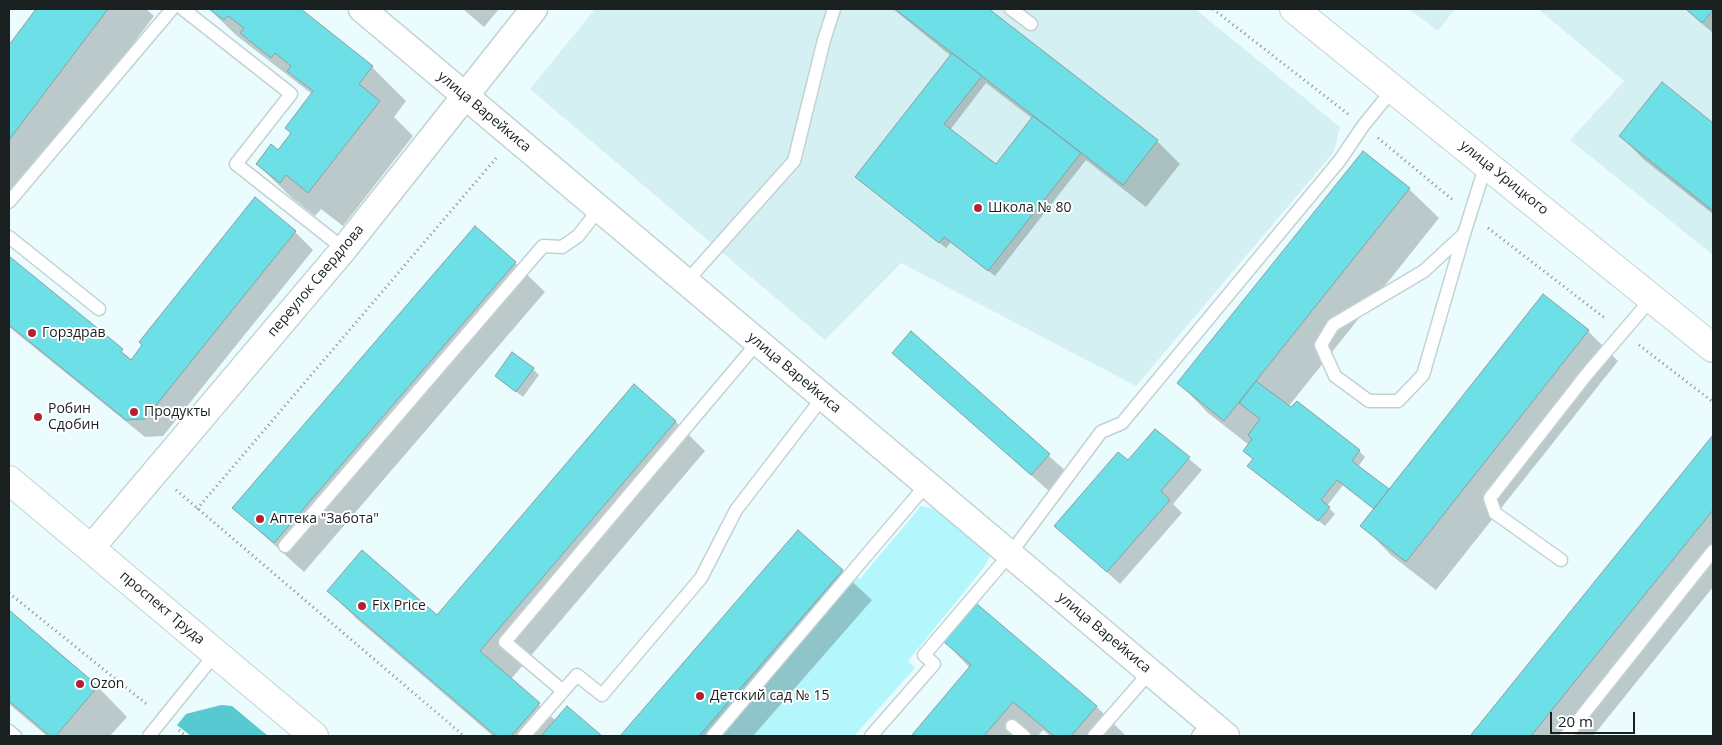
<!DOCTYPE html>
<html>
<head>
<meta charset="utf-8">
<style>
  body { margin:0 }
  #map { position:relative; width:1722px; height:745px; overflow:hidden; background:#ebfcfe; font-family:"Open Sans",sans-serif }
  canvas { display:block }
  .frame { position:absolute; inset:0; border:10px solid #1a2020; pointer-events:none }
  .scale { position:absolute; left:1550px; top:712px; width:85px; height:22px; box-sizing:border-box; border:2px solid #1a2020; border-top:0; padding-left:6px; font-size:15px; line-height:18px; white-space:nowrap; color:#1a2020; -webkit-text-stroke:4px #fff; paint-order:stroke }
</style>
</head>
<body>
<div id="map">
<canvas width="1722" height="745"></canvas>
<div class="frame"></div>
<div class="scale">20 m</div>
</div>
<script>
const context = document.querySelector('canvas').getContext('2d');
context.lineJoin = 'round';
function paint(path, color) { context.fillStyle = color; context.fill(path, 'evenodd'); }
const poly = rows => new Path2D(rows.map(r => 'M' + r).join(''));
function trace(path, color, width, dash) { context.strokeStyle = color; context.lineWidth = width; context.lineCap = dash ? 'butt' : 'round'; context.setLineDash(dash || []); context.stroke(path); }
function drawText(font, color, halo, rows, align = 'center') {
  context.font = font + ' "Open Sans",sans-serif'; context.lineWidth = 4; context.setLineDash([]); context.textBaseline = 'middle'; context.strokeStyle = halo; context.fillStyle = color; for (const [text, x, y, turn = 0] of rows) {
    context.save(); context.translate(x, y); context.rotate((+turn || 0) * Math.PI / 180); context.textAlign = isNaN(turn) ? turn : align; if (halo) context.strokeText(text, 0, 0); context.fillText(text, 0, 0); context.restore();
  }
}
paint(poly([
  [595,9,1195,9,1340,127,1334,152,1136,386,901,263,825,340,530,89],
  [1409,9,1455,9,1438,31],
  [1538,9,1713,9,1713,255,1570,140,1624,81]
]), '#d5f0f2');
paint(poly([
  [921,506,938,510,991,554,985,566,908,661,915,668,854,736,699,736,843,570,860,579]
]), '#b3f6fb');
paint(poly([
  [221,705,232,706,268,736,191,736,177,725,186,714]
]), '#56c9d1');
paint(poly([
  [38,9,146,9,154,16,9,209,9,47],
  [209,9,299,9,372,67,406,101,394,117,413,136,343,226,321,209,315,216,292,198,257,164,278,151,292,134,312,94,237,36],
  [463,9,499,9,484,27],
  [893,9,987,9,1157,141,1180,164,1146,207,1086,160,995,276,951,242,946,248,856,177,951,56],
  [986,83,1033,119,996,166,950,130],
  [1685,9,1713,9,1713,33],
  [1662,84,1713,124,1713,214,1643,159,1621,136],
  [1363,152,1409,189,1439,218,1288,407,1292,409,1297,402,1359,451,1365,457,1358,467,1389,491,1544,296,1588,331,1618,361,1436,590,1391,555,1362,525,1374,509,1343,485,1327,506,1335,514,1325,526,1255,472,1254,460,1249,445,1208,413,1179,383],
  [295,232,313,250,163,436,145,437,9,327,9,258,132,360],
  [515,263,545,292,304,572,234,508],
  [911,333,1068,473,1050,492,894,353],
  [533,369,539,375,523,397,496,376],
  [634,386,676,422,705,451,511,679,556,721,568,708,600,736,493,736,358,620,328,591,437,617],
  [1156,431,1202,470,1173,504,1182,513,1120,584,1056,526,1128,462],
  [1713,437,1713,587,1593,736,1472,736],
  [798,532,872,600,753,736,621,736],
  [9,611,98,687,127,717,110,736,47,736,9,704],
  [945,642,1096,706,1126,736,1050,736,1043,730,1038,736,913,736,970,668]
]), '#0003');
const building = poly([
  [36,9,108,9,9,140,9,45,36,9],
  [209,9,301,9,373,66,359,84,380,101,308,193,286,175,280,183,256,164,271,144,278,150,291,133,285,128,313,91,287,71,291,66,275,53,271,58,240,33,244,28,228,16,224,20,209,9],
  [895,9,989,9,1158,140,1123,185,895,9],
  [1686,9,1713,9,1713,10,1702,23,1686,9],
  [952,53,982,76,944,124,996,164,1033,116,1081,153,988,271,944,237,939,243,855,177,952,53],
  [1662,82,1713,123,1713,211,1619,136,1662,82],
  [1363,151,1410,188,1224,421,1177,383,1363,151],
  [255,197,296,231,145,419,126,420,9,325,9,256,123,349,121,352,131,360,142,345,139,342,255,197],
  [475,226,516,262,274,543,232,508,475,226],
  [1543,294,1589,330,1406,562,1360,526,1543,294],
  [911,331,1050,454,1031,475,892,353,911,331],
  [512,352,534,368,516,392,495,376,512,352],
  [1256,381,1291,407,1297,401,1360,450,1352,461,1389,489,1374,509,1337,480,1321,500,1330,507,1318,521,1247,466,1253,459,1243,451,1252,439,1248,435,1260,419,1239,403,1256,381],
  [634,384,676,421,480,651,540,703,511,736,496,736,327,591,362,550,437,615,634,384],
  [1155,429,1190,457,1161,491,1170,500,1107,572,1054,526,1118,452,1128,460,1155,429],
  [1713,435,1713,510,1531,736,1470,736,1713,435],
  [798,530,843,570,699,736,620,736,798,530],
  [977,604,1097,706,1071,736,1054,736,1013,702,984,736,911,736,971,665,944,642,977,604],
  [9,610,98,686,56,736,50,736,9,701,9,610],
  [567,706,602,736,541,736,567,706]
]);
paint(building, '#6ddfe7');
trace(building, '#8e9e9f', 1);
const service = poly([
  [183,9,291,94,236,164,344,249],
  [1011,9,1031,24],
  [9,202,172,9],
  [1464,234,1423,375,1398,401,1369,401,1335,376,1321,345,1333,325,1424,271,1464,234,1486,164],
  [9,237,99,309],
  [686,282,794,161,824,40,834,9],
  [285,546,543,246,562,247,578,236,599,209],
  [1561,560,1495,513,1490,498,1587,374,1652,298],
  [563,691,505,642,758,342],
  [1012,726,1024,736],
  [9,731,15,736],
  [149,736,216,653],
  [524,736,577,675,602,695,701,578,736,510,823,397],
  [713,736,927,484],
  [871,736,934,664,924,655,1010,554,1101,432,1122,423,1340,160,1363,126,1393,89],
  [1094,736,1150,672],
  [1198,736,1209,722],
  [1566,736,1713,551]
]);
const minor = poly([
  [362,9,1226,736],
  [91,548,344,249,534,9]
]);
const tertiary = poly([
  [1294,9,1713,348]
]);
const secondary = poly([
  [9,480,314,736]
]);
trace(service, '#c1d2d3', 15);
trace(minor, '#c1d2d3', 29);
trace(tertiary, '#c1d2d3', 30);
trace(secondary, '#c1d2d3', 30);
trace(poly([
  [1213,9,1348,114],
  [1378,138,1454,201],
  [1488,228,1606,319],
  [1639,345,1713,402],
  [176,490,464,736],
  [197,509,497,157],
  [9,593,149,706],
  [179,730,186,736]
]), '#818c8d', 3, [1, 4]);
trace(service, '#fff', 12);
trace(minor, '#fff', 26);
trace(tertiary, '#fff', 28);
trace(secondary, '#fff', 28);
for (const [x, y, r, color] of [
  [978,208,5,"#b42232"],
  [32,333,5,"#b42232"],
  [134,412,5,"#b42232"],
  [38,417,5,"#b42232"],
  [260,519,5,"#b42232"],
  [362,606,5,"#b42232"],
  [80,684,5,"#b42232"],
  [700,696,5,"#b42232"]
]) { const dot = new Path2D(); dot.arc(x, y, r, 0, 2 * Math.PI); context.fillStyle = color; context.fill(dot); trace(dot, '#fff', 2); }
drawText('14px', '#1a2020', '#fff', [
  ["улица Варейкиса",484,112,40],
  ["улица Урицкого",1504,178,39],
  ["переулок Свердлова",316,281,-50],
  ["улица Варейкиса",794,373,40],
  ["проспект Труда",162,608,40],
  ["улица Варейкиса",1104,633,40]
]);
drawText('14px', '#1a2020', '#fff', [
  ["Школа № 80",988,208],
  ["Горздрав",42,333],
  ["Робин",48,409],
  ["Сдобин",48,425],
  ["Продукты",144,412],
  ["Аптека \"Забота\"",270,519],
  ["Fix Price",372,606],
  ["Ozon",90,684],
  ["Детский сад № 15",710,696]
], 'left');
</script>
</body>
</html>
